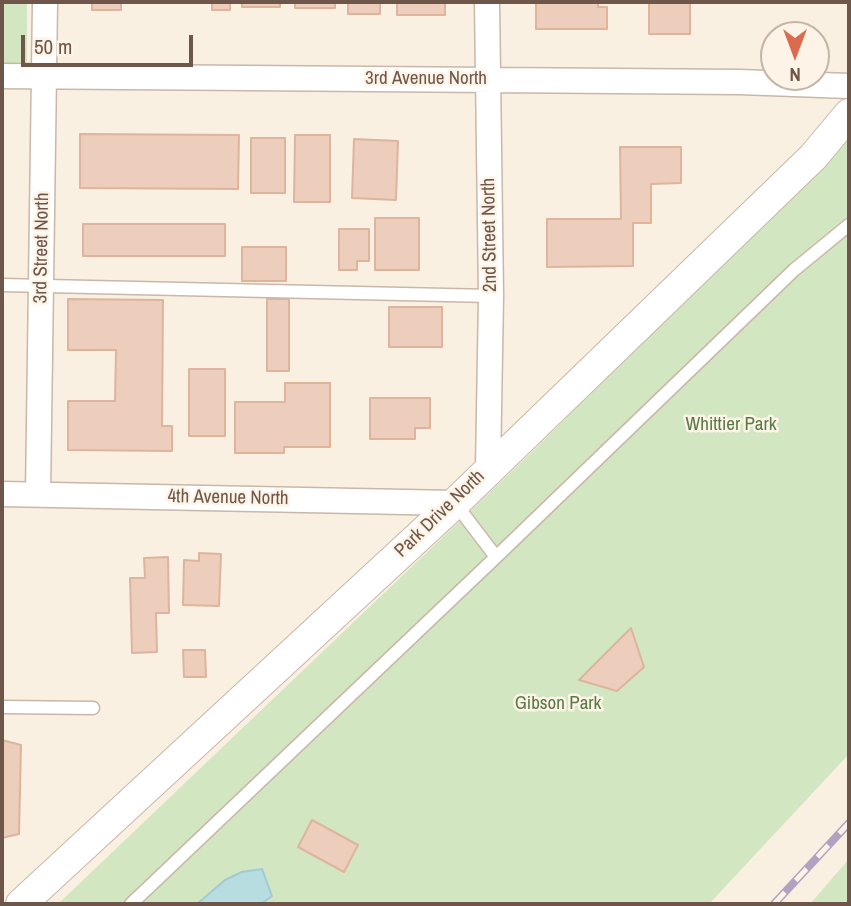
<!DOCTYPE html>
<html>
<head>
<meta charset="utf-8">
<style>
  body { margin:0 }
  #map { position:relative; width:851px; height:906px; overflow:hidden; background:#faf0e1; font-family:"Archivo Narrow",sans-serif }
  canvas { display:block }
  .frame { position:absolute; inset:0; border:4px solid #6f564a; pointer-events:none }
  .north { position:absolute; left:760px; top:21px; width:70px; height:70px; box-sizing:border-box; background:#fdf4e7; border:2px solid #c4b5a8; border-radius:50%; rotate:180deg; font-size:19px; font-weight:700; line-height:28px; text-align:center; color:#6f564a }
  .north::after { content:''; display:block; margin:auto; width:24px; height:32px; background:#db6a4f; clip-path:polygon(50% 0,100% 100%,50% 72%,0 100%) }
  .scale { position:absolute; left:21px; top:35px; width:172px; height:32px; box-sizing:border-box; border:4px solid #6f564a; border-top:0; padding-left:9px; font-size:21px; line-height:24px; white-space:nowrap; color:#6f564a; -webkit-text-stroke:5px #fdf4e7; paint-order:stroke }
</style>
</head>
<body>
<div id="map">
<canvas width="851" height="906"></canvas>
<div class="frame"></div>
<div class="north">N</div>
<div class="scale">50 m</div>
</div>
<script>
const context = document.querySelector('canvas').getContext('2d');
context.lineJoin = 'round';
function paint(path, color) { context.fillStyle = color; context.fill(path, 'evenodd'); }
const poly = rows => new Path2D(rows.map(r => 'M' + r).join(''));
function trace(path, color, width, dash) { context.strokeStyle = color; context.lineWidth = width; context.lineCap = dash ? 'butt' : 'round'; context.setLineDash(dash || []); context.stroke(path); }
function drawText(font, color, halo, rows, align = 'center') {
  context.font = font + ' "Archivo Narrow",sans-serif'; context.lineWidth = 5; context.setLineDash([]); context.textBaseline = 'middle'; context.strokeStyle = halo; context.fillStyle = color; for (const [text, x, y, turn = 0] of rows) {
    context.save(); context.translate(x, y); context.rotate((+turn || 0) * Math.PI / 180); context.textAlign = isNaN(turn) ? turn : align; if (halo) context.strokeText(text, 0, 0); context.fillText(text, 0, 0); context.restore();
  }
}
paint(poly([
  [2,2,27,2,27,63,2,64],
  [849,137,849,754,709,904,58,904,531,453],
  [849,859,849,904,810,904]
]), '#d1e6c1');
const water = poly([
  [262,869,272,896,261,904,197,904,225,880,242,872,262,869]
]);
paint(water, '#b8dde1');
trace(water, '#9fccd2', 2);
const building = poly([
  [92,2,121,2,121,10,92,10,92,2],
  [230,2,230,10,212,10,212,3,182,3,230,2],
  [242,2,280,2,280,7,242,7,242,2],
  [295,2,335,2,335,8,295,8,295,2],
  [348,2,380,2,380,14,348,14,348,2],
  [397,2,445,2,445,15,397,15,397,2],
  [536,2,598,2,598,7,607,7,607,29,536,29,536,2],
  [649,2,690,2,690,34,649,34,649,2],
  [80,134,239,135,238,189,80,188,80,134],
  [295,135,330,135,330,202,294,202,295,135],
  [251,138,285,138,285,193,251,193,251,138],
  [354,139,398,141,396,200,352,198,354,139],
  [620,147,681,147,681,183,651,184,651,223,633,223,633,266,547,267,547,219,621,219,620,147],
  [375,218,419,218,419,270,375,270,375,218],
  [83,224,225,224,225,256,83,256,83,224],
  [339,229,369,229,369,261,357,261,357,270,339,270,339,229],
  [242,247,286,247,286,281,242,281,242,247],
  [68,299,163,300,162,426,172,426,172,451,68,450,68,401,115,401,116,350,68,350,68,299],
  [267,299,289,299,289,371,267,371,267,299],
  [389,307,442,307,442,347,389,347,389,307],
  [189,369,225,369,225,436,189,436,189,369],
  [285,383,330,383,330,447,284,447,284,453,235,453,235,402,285,402,285,383],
  [370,398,430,398,430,428,415,428,415,439,370,439,370,398],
  [199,553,221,554,219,606,183,605,184,560,199,561,199,553],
  [168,557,169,613,156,613,157,652,132,653,130,578,145,578,144,558,168,557],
  [631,628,644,667,617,691,579,680,631,628],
  [183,650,205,650,206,677,184,677,183,650],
  [2,740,21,745,19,834,2,838,2,740],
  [312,820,358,845,344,872,298,847,312,820]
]);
paint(building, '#edcdbb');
trace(building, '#deb49d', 2);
const service = poly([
  [2,285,491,296],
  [496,557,794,270,849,225],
  [2,707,93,708],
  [131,904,496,557,455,503]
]);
const minor = poly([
  [487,2,491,296,488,468],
  [2,76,739,82,849,86],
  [2,494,455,503],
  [38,494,45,2]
]);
const tertiary = poly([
  [21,904,455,503,813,157,849,114]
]);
trace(service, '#c9b7a9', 15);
trace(minor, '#c9b7a9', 27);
trace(tertiary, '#c9b7a9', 32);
trace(service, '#fff', 12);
trace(minor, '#fff', 24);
trace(tertiary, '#fff', 30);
const rail = poly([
  [774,904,849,823]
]);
trace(rail, '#b2a2c1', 8);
trace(rail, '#fdf4e7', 5, [16]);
drawText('19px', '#6f564a', '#fdf4e7', [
  ["3rd Avenue North",426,79],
  ["2nd Street North",490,235,-91],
  ["3rd Street North",42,248,-89],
  ["4th Avenue North",228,498,1],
  ["Park Drive North",440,514,-44]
]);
drawText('19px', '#577a46', '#fdf4e7', [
  ["Whittier Park",731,425],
  ["Gibson Park",558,704]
]);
</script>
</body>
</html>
